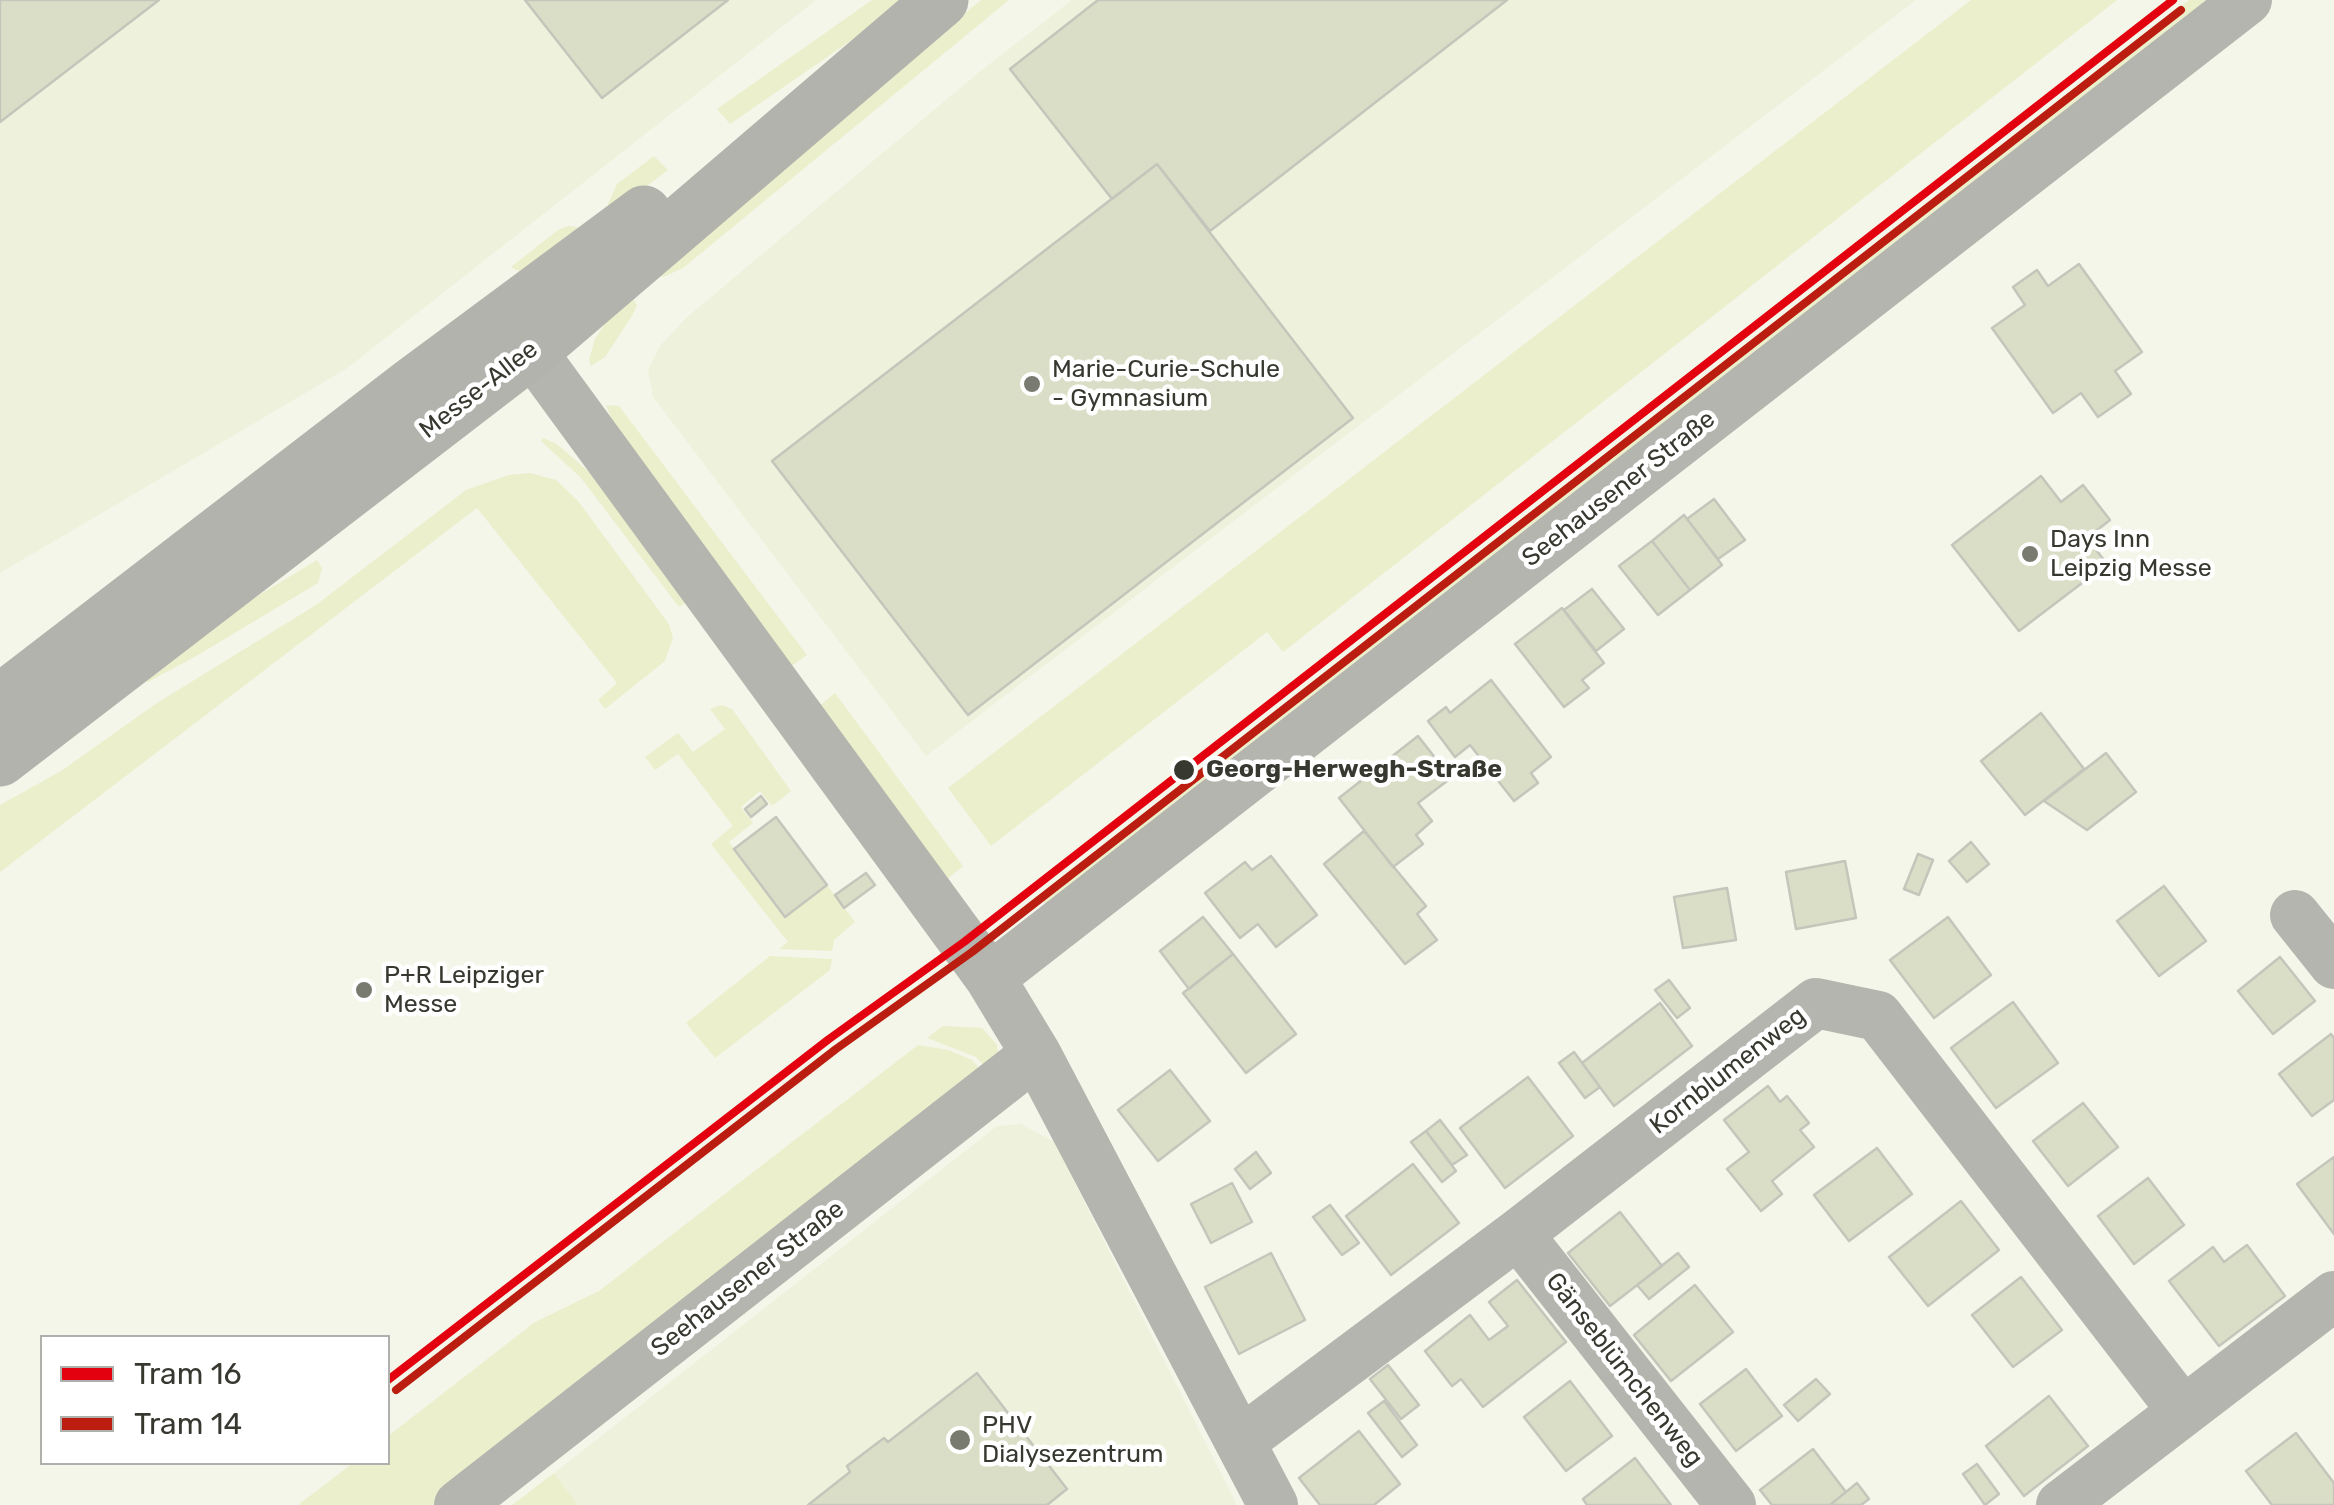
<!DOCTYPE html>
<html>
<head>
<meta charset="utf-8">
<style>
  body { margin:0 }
  #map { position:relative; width:2334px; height:1505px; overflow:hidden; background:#f4f6e9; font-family:Rubik,sans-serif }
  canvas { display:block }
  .legend { position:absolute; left:40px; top:1335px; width:350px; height:130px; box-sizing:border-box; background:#fff; border:2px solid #afafac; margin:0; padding:12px 18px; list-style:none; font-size:30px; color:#37382f }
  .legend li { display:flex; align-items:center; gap:20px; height:50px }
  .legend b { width:50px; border:2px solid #afafac }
</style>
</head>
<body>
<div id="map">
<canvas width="2334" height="1505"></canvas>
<ul class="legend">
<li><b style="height:12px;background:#e3000f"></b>Tram 16</li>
<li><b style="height:12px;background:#bb1e10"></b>Tram 14</li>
</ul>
</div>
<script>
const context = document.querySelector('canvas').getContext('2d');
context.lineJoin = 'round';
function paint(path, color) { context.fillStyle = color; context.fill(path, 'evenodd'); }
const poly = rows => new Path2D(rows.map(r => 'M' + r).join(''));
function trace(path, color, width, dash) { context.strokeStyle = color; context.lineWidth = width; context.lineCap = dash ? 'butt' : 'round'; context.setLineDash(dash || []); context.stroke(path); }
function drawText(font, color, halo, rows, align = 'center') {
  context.font = font + ' Rubik,sans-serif'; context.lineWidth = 9; context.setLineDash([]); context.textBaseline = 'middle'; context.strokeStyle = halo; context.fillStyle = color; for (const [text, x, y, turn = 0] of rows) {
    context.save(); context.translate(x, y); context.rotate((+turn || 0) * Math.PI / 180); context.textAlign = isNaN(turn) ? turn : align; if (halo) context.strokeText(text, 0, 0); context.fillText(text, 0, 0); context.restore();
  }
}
paint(poly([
  [0,0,816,0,346,369,0,573],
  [1072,0,1916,0,926,756,653,397,648,370,660,346,686,318,978,73],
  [1021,1124,1054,1142,1237,1505,578,1505,554,1473,997,1126]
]), '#eef1db');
paint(poly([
  [872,0,904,0,859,35,730,124,717,109],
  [981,0,1009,0,683,268,663,277,657,275,661,261],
  [1971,0,2117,0,1283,652,1267,632,991,846,948,788],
  [2189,0,2221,0,1051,911,1040,897],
  [654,156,668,170,609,215,608,204,617,184],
  [568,226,578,227,586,233,521,272,511,267,558,230],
  [626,290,637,305,632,316,605,357,591,366,589,360,595,339],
  [606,405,619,406,807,655,790,667,615,428],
  [543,438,557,444,589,472,690,600,679,607,581,478,541,441],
  [530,473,556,480,578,501,669,624,673,638,665,661,605,709,598,700,617,683,477,508,0,872,0,805,61,771,157,703,316,605,466,490,509,475],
  [317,560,322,568,318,583,198,655,148,682,141,682,213,623],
  [835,693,963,866,946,880,818,707],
  [722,705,732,709,791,791,772,806,760,791,741,807,753,823,729,842,785,917,827,885,855,922,834,940,832,951,779,949,788,942,711,844,733,826,678,754,655,770,645,757,678,733,693,752,725,729,710,709],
  [770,956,832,959,830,970,715,1058,686,1023],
  [943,1026,982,1028,997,1045,998,1053,988,1070,976,1057,927,1038],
  [918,1045,948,1050,972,1060,984,1073,433,1505,298,1505,353,1463,388,1462,388,1436,535,1322,599,1291],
  [554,1473,578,1505,512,1505]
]), '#ebefcc');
const building = poly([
  [0,0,159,0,0,122,0,0],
  [525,0,728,0,602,98,525,0],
  [1098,0,1507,0,1210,231,1157,164,1112,199,1010,69,1098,0],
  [1157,164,1353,418,968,715,772,461,1157,164],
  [2079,264,2142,352,2115,371,2131,394,2098,417,2081,393,2053,413,1992,328,2025,305,2013,287,2037,270,2048,286,2079,264],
  [2041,476,2061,502,2083,485,2110,520,2087,538,2107,564,2019,631,1952,545,2041,476],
  [1714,499,1745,540,1718,559,1687,519,1714,499],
  [1684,515,1722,565,1690,590,1652,541,1684,515],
  [1652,541,1690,590,1658,615,1619,566,1652,541],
  [1592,589,1624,629,1596,651,1564,610,1592,589],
  [1562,608,1604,663,1582,680,1589,688,1564,707,1515,644,1562,608],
  [1491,680,1551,757,1531,773,1538,783,1514,801,1470,745,1455,757,1428,721,1446,707,1450,713,1491,680],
  [2041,713,2084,769,2025,815,1981,761,2041,713],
  [1418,736,1451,778,1418,803,1432,821,1416,835,1423,844,1393,867,1339,798,1418,736],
  [2106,753,2136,792,2087,830,2044,801,2106,753],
  [761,796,767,804,751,817,745,809,761,796],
  [776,817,827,885,785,917,734,849,776,817],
  [1364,831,1426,906,1417,914,1437,940,1405,964,1324,864,1364,831],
  [1971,842,1989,864,1967,882,1949,861,1971,842],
  [1918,854,1933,860,1919,895,1904,889,1918,854],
  [1271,856,1317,915,1276,947,1258,924,1240,938,1205,893,1245,862,1252,870,1271,856],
  [1845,861,1856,918,1796,929,1786,872,1845,861],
  [866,873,875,885,844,908,835,895,866,873],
  [2164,886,2206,941,2159,976,2117,921,2164,886],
  [1727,888,1736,940,1683,948,1674,897,1727,888],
  [1203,917,1233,954,1189,989,1160,951,1203,917],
  [1948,917,1991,975,1934,1018,1890,960,1948,917],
  [1233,954,1296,1034,1246,1073,1183,993,1233,954],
  [2280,957,2315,1001,2273,1034,2238,991,2280,957],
  [1669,980,1690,1008,1677,1018,1655,990,1669,980],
  [2013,1002,2058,1063,1996,1108,1951,1048,2013,1002],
  [1660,1003,1692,1046,1614,1106,1582,1063,1660,1003],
  [2331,1034,2334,1038,2334,1100,2312,1116,2279,1074,2331,1034],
  [1574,1052,1600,1087,1585,1098,1559,1063,1574,1052],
  [1170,1070,1210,1121,1158,1161,1118,1110,1170,1070],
  [1528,1077,1573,1136,1505,1188,1460,1128,1528,1077],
  [1768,1086,1780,1102,1787,1096,1809,1123,1800,1130,1814,1147,1772,1181,1782,1194,1761,1211,1727,1169,1749,1152,1724,1120,1768,1086],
  [2083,1103,2118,1147,2068,1186,2033,1141,2083,1103],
  [1440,1120,1467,1155,1452,1165,1426,1131,1440,1120],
  [1426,1131,1456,1171,1442,1182,1411,1142,1426,1131],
  [1877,1148,1912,1194,1849,1241,1814,1195,1877,1148],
  [1256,1152,1271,1173,1250,1189,1235,1169,1256,1152],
  [2334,1157,2334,1234,2297,1184,2334,1157],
  [1413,1164,1459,1223,1391,1275,1346,1216,1413,1164],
  [2148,1178,2184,1225,2134,1264,2098,1216,2148,1178],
  [1232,1183,1252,1222,1211,1243,1191,1204,1232,1183],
  [1961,1201,1999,1250,1928,1306,1889,1257,1961,1201],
  [1330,1205,1359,1243,1342,1255,1313,1217,1330,1205],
  [1620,1212,1662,1266,1610,1306,1568,1253,1620,1212],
  [2247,1245,2285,1296,2219,1346,2169,1281,2213,1247,2224,1262,2247,1245],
  [1271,1253,1305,1320,1239,1354,1205,1287,1271,1253],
  [1678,1253,1689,1267,1649,1299,1637,1285,1678,1253],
  [2021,1277,2062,1330,2013,1367,1972,1315,2021,1277],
  [1517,1280,1566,1342,1483,1407,1461,1379,1452,1386,1425,1351,1470,1315,1489,1340,1508,1326,1489,1302,1517,1280],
  [1695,1285,1733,1332,1671,1381,1634,1335,1695,1285],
  [1388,1365,1419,1405,1401,1419,1370,1379,1388,1365],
  [1746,1369,1782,1416,1736,1451,1700,1404,1746,1369],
  [977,1373,1067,1489,1047,1505,808,1505,850,1472,847,1466,884,1438,888,1442,977,1373],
  [1816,1379,1830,1394,1798,1421,1784,1405,1816,1379],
  [1570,1381,1612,1436,1566,1471,1524,1417,1570,1381],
  [2049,1396,2088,1446,2024,1496,1986,1446,2049,1396],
  [1384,1401,1417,1445,1402,1457,1368,1413,1384,1401],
  [1359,1431,1400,1484,1374,1505,1320,1505,1299,1478,1359,1431],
  [2296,1433,2334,1483,2334,1505,2272,1505,2246,1471,2296,1433],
  [1813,1449,1846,1492,1830,1505,1772,1505,1760,1490,1813,1449],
  [1635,1458,1671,1505,1587,1505,1583,1499,1635,1458],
  [1977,1464,1999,1494,1985,1505,1963,1474,1977,1464],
  [1857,1483,1869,1499,1861,1505,1830,1505,1857,1483]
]);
paint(building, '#dbdec7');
trace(building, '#c4c5bb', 2.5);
trace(poly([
  [508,319,990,978,1036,1054,1273,1505],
  [2295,915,2334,964],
  [990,978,2247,0],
  [1518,1234,1731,1505],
  [1241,1441,1518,1234,1816,1003,1878,1016,2182,1410],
  [459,1505,1036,1054],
  [2061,1505,2334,1296]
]), '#b3b5ae', 50);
trace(poly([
  [0,702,412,385,644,213],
  [0,759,531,351,941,0]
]), '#b3b3ad', 55);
trace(poly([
  [388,1380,829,1039,964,942,2173,0]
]), '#e3000f', 8);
trace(poly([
  [396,1390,836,1049,972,952,2181,10]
]), '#bb1e10', 8);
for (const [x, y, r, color] of [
  [1032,384,10,"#797a70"],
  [2030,554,10,"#797a70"],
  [1184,770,12,"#37382f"],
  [364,990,10,"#797a70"],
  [960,1440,12,"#797a70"]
]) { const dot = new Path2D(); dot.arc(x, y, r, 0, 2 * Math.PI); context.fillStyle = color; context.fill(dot); trace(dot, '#fff', 4); }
drawText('25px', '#37382f', '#fff', [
  ["Marie-Curie-Schule",1052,370],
  ["- Gymnasium",1052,399],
  ["Days Inn",2050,540],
  ["Leipzig Messe",2050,569],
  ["P+R Leipziger",384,976],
  ["Messe",384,1005],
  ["PHV",982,1426],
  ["Dialysezentrum",982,1455]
], 'left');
drawText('25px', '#37382f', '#fff', [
  ["Messe-Allee",479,390,-38],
  ["Seehausener Straße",1619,489,-38],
  ["Kornblumenweg",1728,1071,-38],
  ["Seehausener Straße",748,1279,-38],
  ["Gänseblümchenweg",1624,1370,52]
]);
drawText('bold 25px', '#37382f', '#fff', [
  ["Georg-Herwegh-Straße",1206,770]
], 'left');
</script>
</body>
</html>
